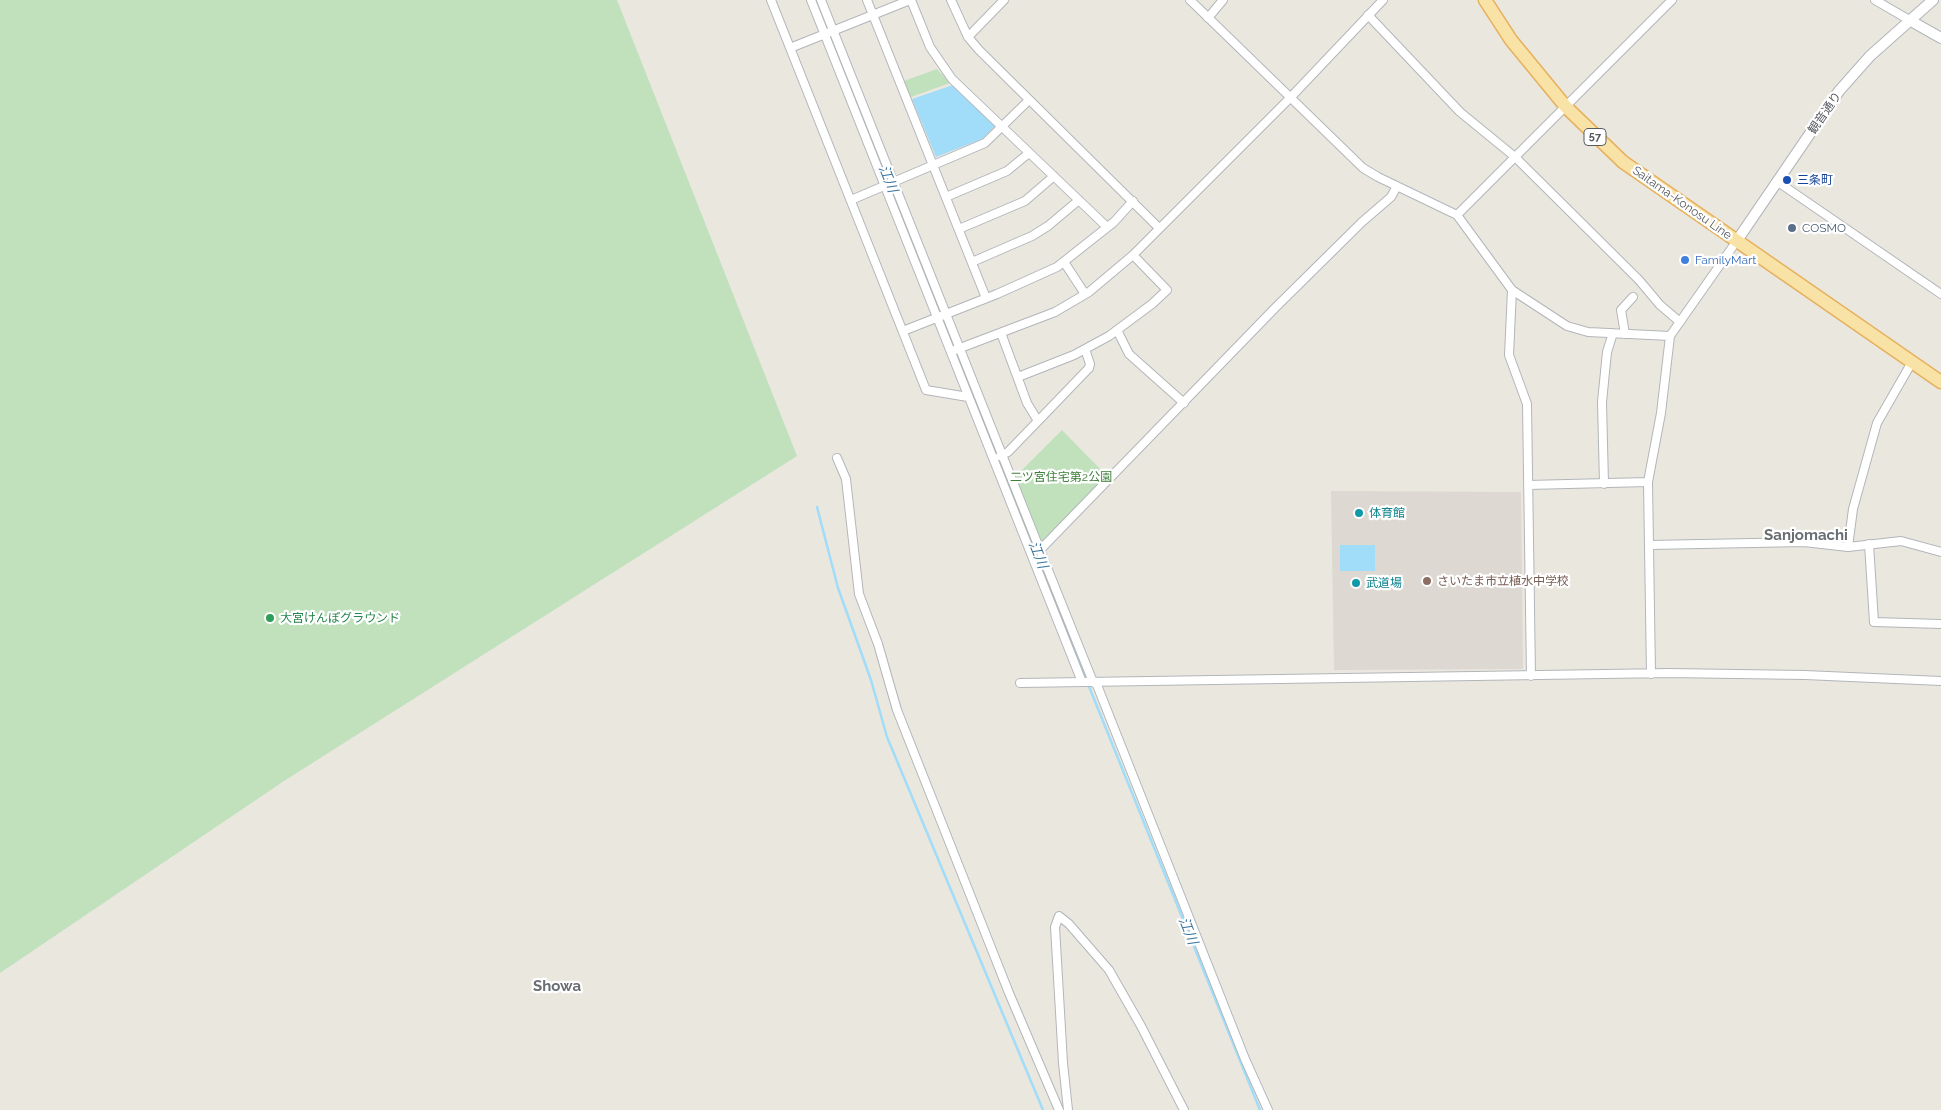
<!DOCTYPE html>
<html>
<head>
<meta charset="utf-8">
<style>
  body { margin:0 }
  canvas { display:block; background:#eae7df }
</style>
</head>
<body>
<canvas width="1941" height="1110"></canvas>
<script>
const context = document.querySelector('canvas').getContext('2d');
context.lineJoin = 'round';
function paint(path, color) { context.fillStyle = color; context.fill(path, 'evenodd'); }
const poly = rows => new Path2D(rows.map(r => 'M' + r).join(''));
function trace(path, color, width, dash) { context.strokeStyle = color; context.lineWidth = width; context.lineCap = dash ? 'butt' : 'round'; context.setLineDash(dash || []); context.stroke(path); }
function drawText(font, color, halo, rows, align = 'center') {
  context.font = font + ' Raleway,"Noto Sans JP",sans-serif'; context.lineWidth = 4.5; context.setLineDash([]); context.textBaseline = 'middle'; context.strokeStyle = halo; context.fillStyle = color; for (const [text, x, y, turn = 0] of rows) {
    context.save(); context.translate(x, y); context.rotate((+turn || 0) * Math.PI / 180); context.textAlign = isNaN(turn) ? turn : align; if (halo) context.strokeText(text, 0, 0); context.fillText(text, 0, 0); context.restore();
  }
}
paint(poly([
  [1331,491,1521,492,1523,669,1334,670]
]), '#ddd8d1');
paint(poly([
  [0,0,617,0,797,456,284,781,0,973],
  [937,69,950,83,911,97,904,81],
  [1062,430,1107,476,1041,544,1016,476]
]), '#c1e1bd');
paint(poly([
  [953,85,995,126,982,139,936,157,912,99],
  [1340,545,1375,545,1375,571,1340,571]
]), '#a1dcf8');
trace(poly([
  [816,0,1086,679],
  [817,507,838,588,871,680,887,737,1043,1110],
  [1088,684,1260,1110]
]), '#a1dcf8', 2.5);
const minor = poly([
  [771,0,926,390,968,397],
  [811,0,1082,682],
  [821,0,1040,550,1093,682,1097,685,1245,1059,1268,1110],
  [867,0,986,298],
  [911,0,930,47,952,79,1107,227],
  [951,0,968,37,979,50,1159,228],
  [1190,0,1363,168,1378,177,1457,215,1512,290,1567,326,1588,332,1670,336],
  [1875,0,1911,21],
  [1368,15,1460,112,1515,157,1639,280,1660,305,1680,322],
  [1208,18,1223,0],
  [968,37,1004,0],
  [790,48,910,0],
  [1778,182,1941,294],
  [946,197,1007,171,1029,153],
  [851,200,985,143,1029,100],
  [1457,215,1672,0],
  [959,229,1025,201,1054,176],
  [972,262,1032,236,1048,226,1079,200],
  [1064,262,1085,294],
  [1512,290,1509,355,1527,404,1531,676],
  [1117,330,1129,354,1184,403],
  [903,331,997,294,1057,267,1114,222,1133,201],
  [1625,334,1621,310,1633,297],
  [955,350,1055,312,1089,292,1133,255,1290,98,1383,0],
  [1018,377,1074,355,1109,336,1152,304,1167,290,1133,255],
  [1038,421,1089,368,1090,364,1085,349],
  [1000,456,1008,452,1038,421,1027,403,1001,333],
  [837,458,846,479,859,594,878,644,897,710,1009,993,1059,1110],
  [1604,484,1602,402,1607,352,1613,333],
  [1528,485,1648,482],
  [1869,544,1874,622,1941,624],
  [1649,545,1804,542,1848,547,1901,541,1941,552],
  [1848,547,1853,509,1877,423,1912,362],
  [1040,550,1275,308,1362,222,1391,197,1397,186],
  [1651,674,1648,482,1661,413,1670,336,1736,242],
  [1020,683,1669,673,1805,675,1941,681],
  [1068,1110,1063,1063,1055,927,1059,916,1069,924,1109,970,1141,1026,1184,1110]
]);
const tertiary = poly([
  [1911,21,1941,38],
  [1736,242,1839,91,1870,56,1933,0]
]);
const primary = poly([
  [1485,0,1511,40,1566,107,1623,162,1941,382]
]);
trace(minor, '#b2b6ba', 10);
trace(tertiary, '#b2b6ba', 12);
trace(primary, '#e6b05c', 15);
trace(minor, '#fff', 8);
trace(tertiary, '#fff', 10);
trace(primary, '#f9e2a6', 12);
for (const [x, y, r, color] of [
  [1787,180,5,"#1a4fb4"],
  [1792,228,5,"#5c6f8a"],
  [1685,260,5,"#3f7fe0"],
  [1359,513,5,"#0f9aa8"],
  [1427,581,5,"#8d6e63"],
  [1356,583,5,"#0f9aa8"],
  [270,618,5,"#2e9e5b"]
]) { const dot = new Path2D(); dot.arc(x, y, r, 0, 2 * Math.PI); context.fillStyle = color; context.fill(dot); trace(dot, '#fff', 2); }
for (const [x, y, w] of [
  [1595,137,22]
]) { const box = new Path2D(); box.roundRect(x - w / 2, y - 8.5, w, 17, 4); context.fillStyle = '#fff'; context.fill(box); trace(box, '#585c60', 1); }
drawText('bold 11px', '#585c60', null, [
  ["57",1595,137]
]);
drawText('12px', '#585c60', '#fff', [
  ["観音通り",1825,113,-55],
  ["Saitama-Konosu Line",1682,203,35]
]);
drawText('12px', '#164399', '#fff', [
  ["三条町",1797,180]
], 'left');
drawText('12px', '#4e5e75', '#fff', [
  ["COSMO",1802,228]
], 'left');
drawText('12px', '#366cbe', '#fff', [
  ["FamilyMart",1695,260]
], 'left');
drawText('12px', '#3d7e39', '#fff', [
  ["二ツ宮住宅第2公園",1061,477]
]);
drawText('12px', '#0d838f', '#fff', [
  ["体育館",1369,513],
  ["武道場",1366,583]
], 'left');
drawText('12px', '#785e54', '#fff', [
  ["さいたま市立植水中学校",1437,581]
], 'left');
drawText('12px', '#27864d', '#fff', [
  ["大宮けんぽグラウンド",280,618]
], 'left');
drawText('italic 14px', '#3f79a0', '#fff', [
  ["江川",888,179,68],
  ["江川",1038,555,68],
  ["江川",1188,931,68]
]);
drawText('bold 15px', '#696e72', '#fff', [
  ["Sanjomachi",1806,535],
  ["Showa",557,986]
]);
</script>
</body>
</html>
